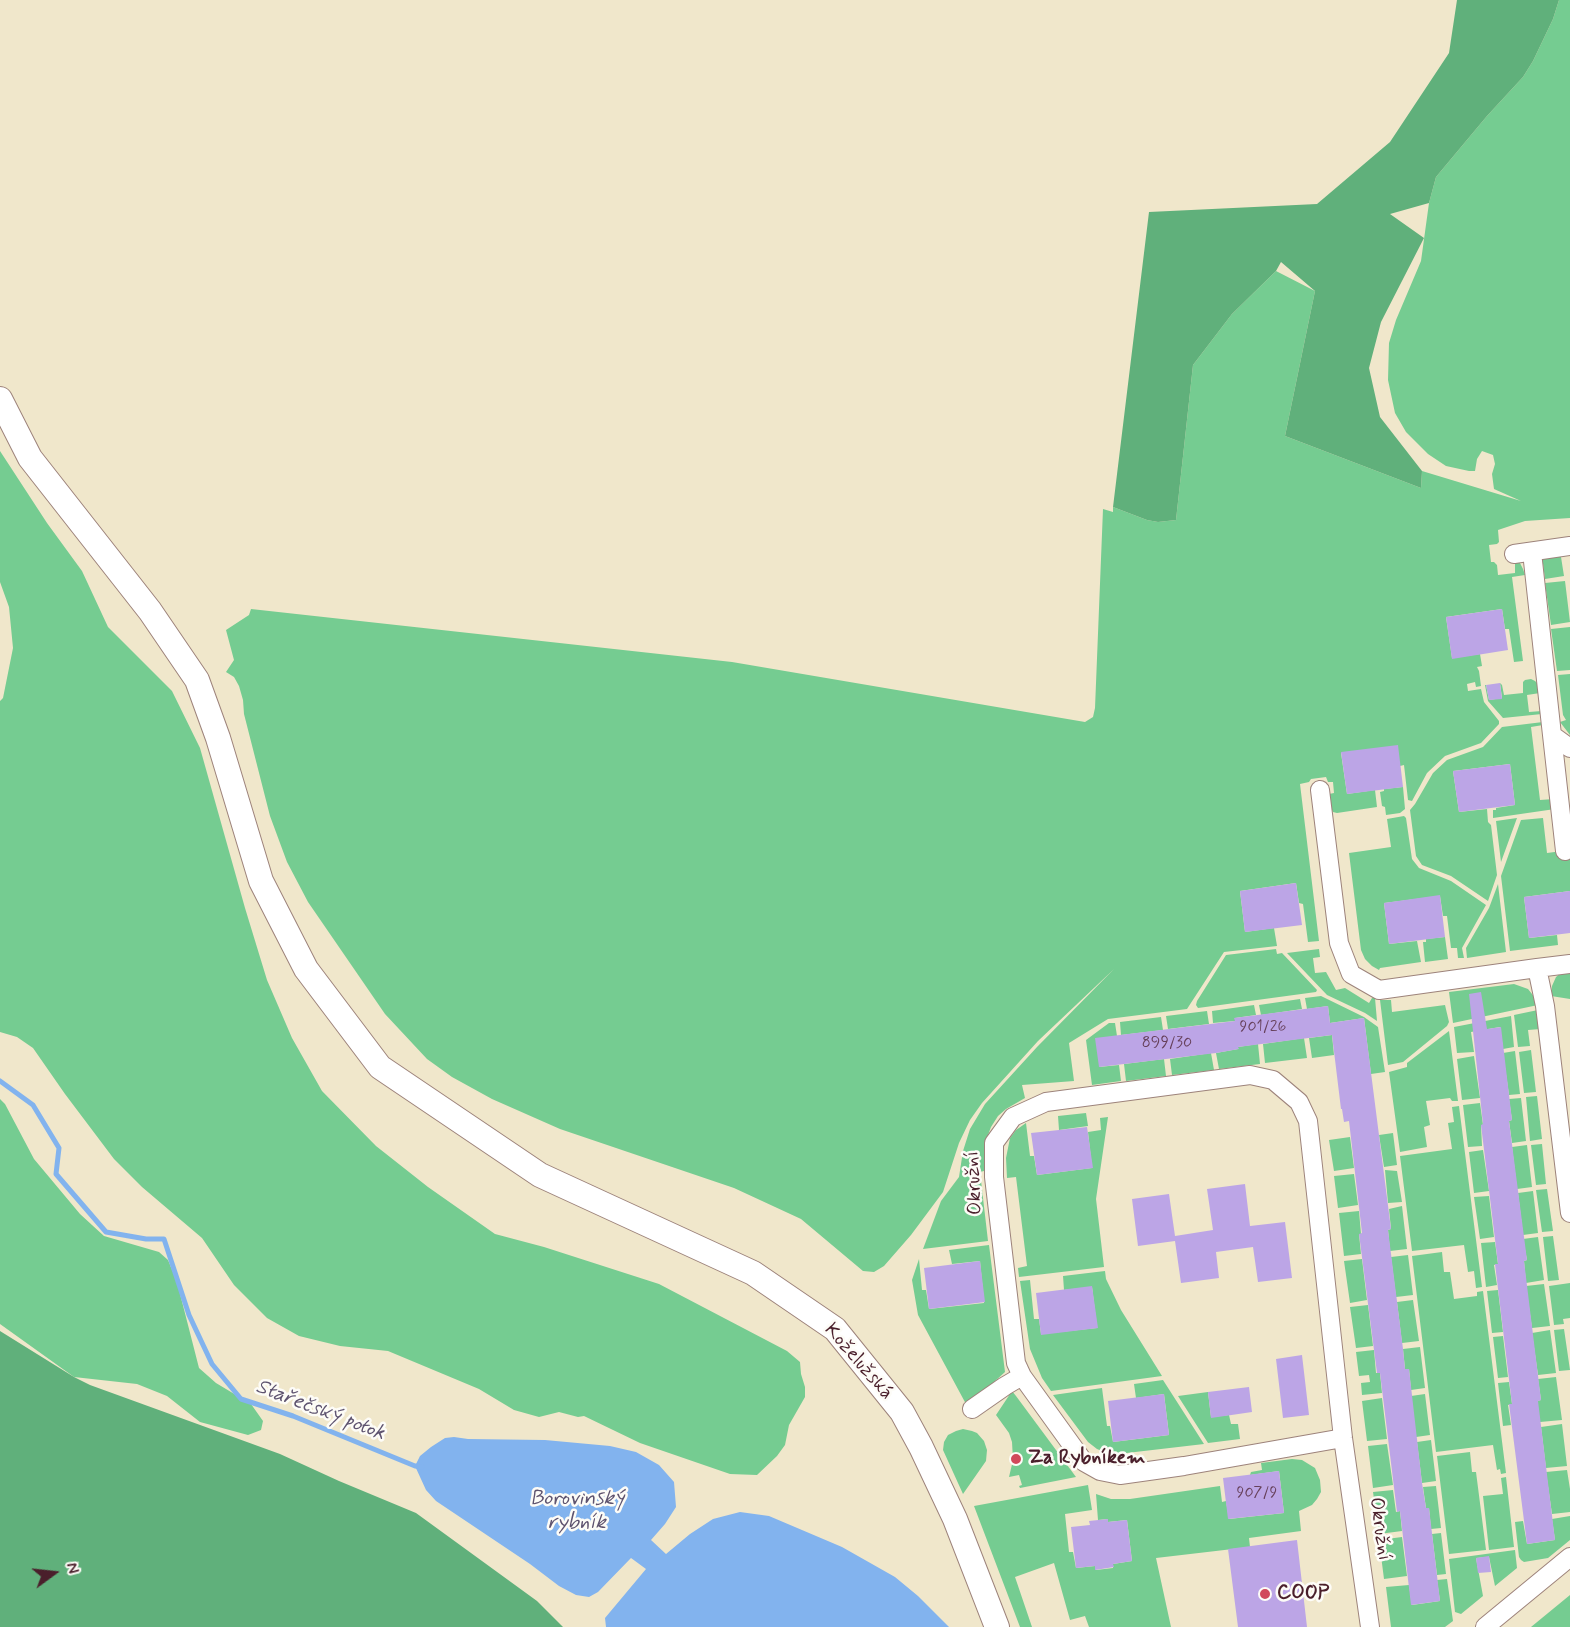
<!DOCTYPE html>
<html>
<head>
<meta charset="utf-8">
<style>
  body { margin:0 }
  #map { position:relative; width:1570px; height:1627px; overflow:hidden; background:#f0e7cb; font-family:Mynerve,sans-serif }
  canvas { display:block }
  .north { position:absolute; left:24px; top:1543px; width:60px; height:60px; -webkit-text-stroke:4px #fdfcf7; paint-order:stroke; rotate:75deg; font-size:16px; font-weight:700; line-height:24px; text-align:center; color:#4a1f2b }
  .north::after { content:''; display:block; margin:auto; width:21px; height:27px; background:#4a1f2b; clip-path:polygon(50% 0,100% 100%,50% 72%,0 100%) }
</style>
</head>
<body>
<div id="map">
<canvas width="1570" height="1627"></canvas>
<div class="north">N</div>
</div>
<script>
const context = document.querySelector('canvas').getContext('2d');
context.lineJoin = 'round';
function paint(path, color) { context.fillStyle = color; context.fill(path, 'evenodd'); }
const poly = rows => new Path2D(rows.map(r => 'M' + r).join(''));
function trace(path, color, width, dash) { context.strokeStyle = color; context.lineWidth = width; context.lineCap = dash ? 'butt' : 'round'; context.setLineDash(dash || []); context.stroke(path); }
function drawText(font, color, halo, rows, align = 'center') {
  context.font = font + ' Mynerve,sans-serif'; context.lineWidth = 5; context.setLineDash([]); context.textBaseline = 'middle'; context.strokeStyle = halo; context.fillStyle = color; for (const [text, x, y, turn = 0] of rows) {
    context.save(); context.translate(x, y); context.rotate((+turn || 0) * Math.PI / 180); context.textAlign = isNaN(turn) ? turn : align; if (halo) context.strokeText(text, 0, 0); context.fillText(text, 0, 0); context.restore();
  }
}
paint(poly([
  [1559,0,1570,0,1570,518,1525,521,1498,530,1499,542,1497,544,1489,545,1491,562,1494,562,1497,565,1498,575,1515,573,1515,562,1517,561,1520,563,1523,569,1525,575,1512,577,1523,661,1514,662,1509,629,1505,629,1502,609,1446,617,1452,658,1480,654,1482,666,1477,667,1479,671,1481,686,1476,687,1475,682,1467,684,1468,691,1481,689,1484,702,1499,721,1499,724,1481,743,1445,756,1427,773,1412,801,1408,800,1404,765,1400,766,1341,753,1347,794,1375,790,1377,807,1337,813,1333,812,1331,808,1329,794,1334,793,1333,782,1328,782,1326,777,1311,779,1309,782,1300,784,1319,941,1308,942,1303,904,1299,903,1296,883,1240,891,1245,932,1274,928,1277,946,1224,952,1187,1009,1108,1019,1069,1043,1074,1081,1022,1085,1025,1098,1006,1109,998,1116,991,1127,985,1143,984,1155,984,1171,980,1172,988,1241,923,1249,941,1201,959,1177,963,1151,970,1129,985,1104,1037,1047,1114,969,1038,1041,982,1103,970,1120,959,1143,943,1192,911,1235,884,1266,874,1272,863,1271,801,1219,734,1188,560,1129,492,1099,452,1077,427,1059,385,1014,308,902,287,862,270,816,244,714,243,700,239,686,234,677,226,672,234,660,226,630,249,615,251,609,732,662,1085,722,1093,717,1095,708,1103,509,1113,512,1113,507,1147,520,1158,522,1176,520,1193,365,1232,314,1276,271,1315,291,1285,436,1421,488,1422,471,1521,501,1494,489,1492,474,1495,464,1493,455,1482,451,1477,459,1475,471,1469,471,1446,466,1428,454,1406,432,1395,413,1388,380,1389,343,1396,320,1421,261,1429,203,1436,177,1487,116,1523,77,1533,61,1553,19],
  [0,451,47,523,82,571,108,627,172,691,200,748,245,908,267,980,292,1038,322,1091,376,1146,428,1187,495,1234,544,1247,659,1284,787,1351,800,1362,801,1374,805,1387,805,1397,789,1425,785,1445,777,1456,757,1475,730,1474,640,1443,584,1416,578,1417,559,1412,539,1417,514,1410,479,1389,388,1351,340,1346,299,1336,267,1318,234,1285,202,1238,142,1187,114,1159,65,1094,33,1048,17,1037,0,1032,0,701,3,698,13,648,9,607,0,582],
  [1570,553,1570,555,1561,557,1564,576,1545,579,1542,556],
  [1565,581,1570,622,1551,625,1545,583],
  [1570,627,1570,670,1557,671,1551,629],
  [1570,674,1570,735,1560,722,1566,720,1563,715,1558,675],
  [1531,679,1535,681,1539,685,1540,693,1527,695,1529,712,1542,711,1542,714,1503,718,1488,701,1485,685,1486,685,1489,700,1502,698,1500,683,1502,685,1504,695,1523,693,1523,682,1525,680],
  [1543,722,1543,725,1531,727,1540,800,1554,799,1555,809,1493,818,1493,810,1496,810,1496,808,1515,805,1510,764,1453,771,1459,812,1487,809,1488,822,1491,825,1497,875,1488,901,1451,876,1422,865,1416,856,1410,810,1415,804,1433,773,1447,760,1483,747,1502,727],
  [1403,787,1405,809,1400,813,1386,815,1385,807,1382,806,1380,792,1384,791,1384,789],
  [1404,816,1406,818,1412,859,1419,868,1451,881,1486,905,1462,948,1464,958,1458,958,1457,948,1451,948,1447,916,1443,916,1440,896,1384,903,1389,944,1417,941,1421,962,1380,968,1379,970,1372,966,1365,959,1361,950,1349,853,1391,847,1387,819],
  [1517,818,1501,862,1496,821],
  [1543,818,1547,853,1570,850,1570,891,1524,897,1529,938,1557,935,1558,945,1510,951,1501,876,1521,820],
  [1498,884,1506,952,1467,958,1466,948,1489,908],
  [1445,937,1448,959,1425,962,1423,942,1426,942,1426,939],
  [1276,949,1277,954,1282,953,1317,990,1316,992,1198,1008,1196,1005,1197,1001,1226,955],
  [1319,949,1320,957,1313,958,1315,973,1326,972,1336,990,1345,988,1369,1003,1372,998,1375,998,1377,1021,1365,1013,1327,995,1287,953],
  [1570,968,1570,999,1551,996,1552,986,1556,977,1563,971],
  [1514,984,1528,989,1536,999,1538,1005,1453,1023,1449,992],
  [1321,996,1364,1017,1378,1027,1385,1072,1371,1074,1364,1018,1330,1023,1328,1006,1307,1009,1305,998],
  [1300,999,1302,1009,1261,1015,1259,1005],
  [1380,1000,1391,1000,1392,1012,1445,1005,1449,1022,1447,1026,1403,1062,1388,1065],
  [1254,1005,1256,1015,1235,1018,1235,1021,1213,1023,1212,1011],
  [1538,1010,1541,1029,1528,1030,1530,1046,1518,1047,1514,1015],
  [1207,1011,1209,1024,1168,1029,1166,1016],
  [1511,1016,1514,1047,1503,1049,1500,1027,1471,1032,1474,1052,1457,1053,1454,1027],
  [1161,1017,1163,1030,1121,1035,1120,1022],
  [1109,1023,1115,1023,1117,1036,1099,1067,1119,1065,1121,1081,1092,1085,1086,1040],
  [1449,1031,1458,1101,1452,1101,1450,1098,1426,1101,1430,1125,1424,1127,1427,1147,1400,1152,1389,1072,1407,1067,1407,1063],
  [1332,1035,1334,1055,1312,1058,1309,1038],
  [1304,1038,1307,1058,1265,1063,1263,1044],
  [1258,1044,1260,1064,1219,1069,1216,1053,1238,1049,1238,1047],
  [1531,1050,1536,1092,1524,1093,1519,1052],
  [1515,1051,1520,1094,1509,1095,1503,1053],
  [1211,1053,1214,1070,1172,1075,1170,1059],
  [1474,1056,1480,1098,1462,1100,1457,1059],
  [1164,1059,1166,1076,1126,1081,1124,1064],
  [1537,1096,1542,1139,1530,1141,1526,1097],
  [1521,1098,1526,1141,1512,1143,1509,1121,1512,1120,1509,1099],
  [0,1099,5,1104,34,1159,80,1214,104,1236,159,1252,168,1260,177,1282,199,1368,216,1383,251,1404,263,1421,261,1430,248,1435,200,1422,167,1396,137,1384,74,1377,0,1324],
  [1480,1103,1483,1125,1481,1125,1482,1146,1468,1147,1463,1105],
  [1459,1106,1482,1287,1476,1288,1474,1271,1468,1272,1464,1245,1412,1251,1400,1156,1452,1149,1448,1123,1454,1122,1452,1107],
  [1086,1113,1088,1126,1059,1130,1058,1116],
  [1108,1117,1096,1199,1104,1267,1019,1277,1018,1268,1027,1266,1016,1177,1007,1178,1006,1158,1010,1138,1016,1130,1026,1123,1030,1156,1034,1156,1037,1175,1092,1168,1088,1132,1101,1130,1100,1118],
  [1393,1133,1397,1165,1384,1167,1379,1135],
  [1350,1137,1354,1168,1334,1171,1329,1140],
  [1542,1144,1546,1184,1536,1185,1531,1145],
  [1527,1145,1532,1187,1517,1189,1512,1147],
  [1483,1150,1489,1191,1474,1193,1469,1152],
  [1385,1170,1397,1171,1402,1202,1388,1203],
  [1354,1174,1358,1205,1338,1208,1334,1176],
  [1547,1189,1553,1231,1542,1232,1536,1190],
  [1533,1191,1538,1233,1523,1235,1518,1193],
  [1489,1196,1494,1237,1480,1239,1474,1197],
  [1402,1206,1407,1249,1390,1251,1388,1230,1391,1229,1389,1209],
  [1359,1211,1361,1234,1359,1234,1361,1254,1344,1256,1339,1213],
  [1553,1236,1559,1280,1548,1281,1543,1237],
  [1538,1237,1544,1280,1526,1283,1524,1261,1527,1260,1523,1239],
  [1495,1242,1498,1264,1494,1265,1497,1285,1486,1287,1481,1243],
  [989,1245,1005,1372,972,1402,966,1404,918,1315,912,1280,919,1259,922,1290,926,1290,929,1309,984,1303,980,1261,952,1264,949,1250],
  [1442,1252,1444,1272,1450,1272,1454,1299,1477,1296,1477,1292,1483,1291,1506,1473,1501,1474,1500,1469,1497,1470,1493,1445,1436,1452,1412,1256],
  [1408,1255,1413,1295,1396,1297,1391,1257],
  [1362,1259,1367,1300,1350,1303,1344,1261],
  [1105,1271,1106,1279,1121,1310,1162,1376,1051,1391,1042,1378,1030,1349,1020,1281,1030,1280,1034,1319,1039,1319,1041,1334,1097,1328,1092,1287,1064,1290,1063,1276],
  [1570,1283,1570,1318,1563,1319,1564,1324,1554,1325,1549,1286],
  [1544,1284,1550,1326,1532,1328,1526,1286],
  [1498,1290,1503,1332,1492,1333,1487,1291],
  [1413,1300,1419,1341,1402,1343,1397,1302],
  [1368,1305,1373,1346,1356,1348,1350,1307],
  [1564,1329,1570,1370,1559,1371,1554,1330],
  [1550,1330,1556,1373,1538,1375,1532,1333],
  [1503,1336,1508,1377,1498,1378,1493,1337],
  [1420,1347,1425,1388,1411,1390,1409,1369,1405,1369,1403,1349],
  [1374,1350,1376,1373,1380,1373,1382,1393,1362,1395,1361,1383,1370,1382,1369,1375,1359,1376,1356,1352],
  [1556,1377,1562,1420,1540,1422,1537,1401,1541,1400,1538,1379],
  [1163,1380,1204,1444,1118,1454,1107,1453,1097,1449,1088,1442,1053,1395,1102,1388,1107,1426,1110,1426,1113,1442,1169,1435,1164,1394,1136,1398,1134,1384],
  [1509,1382,1512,1404,1508,1405,1511,1425,1503,1426,1498,1383],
  [1012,1391,1016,1396,1076,1477,1020,1488,1019,1486,1022,1485,1019,1475,1009,1477,1013,1460,1012,1442,1009,1433,996,1415],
  [1208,1392,1211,1417,1229,1415,1231,1424,1238,1424,1240,1439,1208,1443,1178,1396],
  [1425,1394,1430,1435,1416,1437,1411,1396],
  [1382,1398,1387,1439,1367,1441,1362,1401],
  [1562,1424,1567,1466,1546,1468,1541,1427],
  [963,1429,972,1431,977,1433,984,1441,987,1450,986,1461,963,1494,943,1450,944,1442,948,1435,956,1431],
  [1431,1440,1436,1481,1422,1483,1417,1442],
  [1387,1444,1393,1485,1373,1488,1368,1446],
  [1470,1452,1472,1472,1476,1472,1486,1550,1449,1554,1437,1456],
  [1292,1459,1302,1460,1315,1468,1320,1480,1321,1492,1317,1499,1312,1505,1299,1511,1301,1531,1249,1538,1250,1547,1156,1558,1171,1627,1089,1627,1085,1616,1070,1620,1054,1563,1015,1577,1032,1627,1020,1627,974,1506,1088,1485,1092,1510,1065,1514,1069,1552,1073,1552,1076,1568,1095,1566,1096,1570,1113,1568,1113,1564,1132,1561,1127,1520,1108,1522,1108,1519,1098,1520,1096,1494,1111,1499,1130,1499,1220,1486,1222,1502,1226,1501,1229,1519,1284,1513,1279,1471,1250,1475,1251,1472,1262,1470,1261,1463],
  [1567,1470,1570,1489,1570,1512,1552,1514,1546,1472],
  [1506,1477,1514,1547,1489,1550,1483,1496,1503,1494,1501,1478],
  [1436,1486,1441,1528,1431,1529,1429,1508,1426,1508,1423,1487],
  [1393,1490,1396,1512,1400,1511,1402,1531,1379,1534,1373,1492],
  [1570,1516,1570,1540,1548,1558,1524,1562,1521,1560,1519,1557,1515,1522,1523,1521,1527,1544,1555,1540,1552,1519],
  [1441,1533,1446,1574,1437,1575,1432,1534],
  [1402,1537,1407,1576,1384,1579,1379,1540],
  [1515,1550,1517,1568,1495,1586,1489,1557,1476,1558,1483,1596,1461,1614,1455,1612,1449,1559],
  [1447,1579,1453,1621,1445,1627,1391,1627,1386,1587,1409,1585,1412,1605,1440,1601,1437,1580],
  [1570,1595,1570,1627,1531,1627]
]), '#75cc91');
paint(poly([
  [1457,0,1559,0,1553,19,1533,61,1523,77,1487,116,1436,177,1429,203,1390,214,1424,238,1381,322,1369,368,1380,417,1422,471,1421,488,1285,436,1315,291,1281,262,1276,271,1232,314,1193,365,1176,520,1158,522,1147,520,1113,507,1149,212,1317,204,1390,142,1449,53],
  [0,1331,74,1377,90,1385,280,1454,339,1481,416,1513,537,1601,563,1627,0,1627]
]), '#60b07b');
paint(poly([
  [454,1437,468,1439,545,1440,610,1446,636,1452,659,1465,674,1482,676,1507,665,1524,651,1540,666,1554,690,1534,713,1519,740,1512,769,1516,842,1547,895,1577,918,1596,949,1627,606,1627,605,1618,646,1569,631,1558,598,1592,589,1597,576,1595,559,1586,530,1564,436,1501,426,1490,415,1466,420,1456,431,1447,445,1438]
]), '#82b3ee');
trace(poly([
  [0,1081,33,1105,59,1148,56,1174,106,1232,146,1239,164,1239,189,1315,212,1364,241,1399,293,1416,415,1466,422,1467]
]), '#82b3ee', 5);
paint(poly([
  [1502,609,1508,650,1452,659,1446,617],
  [1500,683,1502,699,1489,700,1486,685],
  [1398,745,1403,787,1347,794,1341,752],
  [1510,764,1515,805,1459,812,1453,771],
  [1296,883,1302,925,1245,932,1240,891],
  [1570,891,1570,933,1529,938,1524,897],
  [1440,895,1445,937,1389,944,1384,903],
  [1481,992,1487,1029,1501,1027,1512,1120,1509,1121,1527,1260,1524,1261,1541,1400,1538,1401,1555,1540,1527,1544,1509,1404,1512,1404,1495,1264,1498,1264,1481,1125,1483,1124,1469,994],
  [1328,1006,1330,1023,1364,1018,1391,1229,1388,1230,1403,1349,1405,1369,1409,1369,1422,1483,1426,1508,1429,1508,1440,1601,1411,1605,1400,1511,1397,1512,1380,1373,1377,1373,1374,1350,1359,1234,1362,1233,1349,1121,1344,1122,1342,1109,1341,1109,1332,1035,1238,1047,1239,1049,1216,1053,1099,1067,1095,1038,1235,1021,1234,1018],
  [1087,1127,1093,1168,1037,1175,1031,1133],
  [1245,1184,1250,1226,1285,1222,1292,1278,1258,1282,1253,1247,1216,1252,1219,1278,1181,1283,1175,1241,1138,1246,1132,1199,1169,1194,1175,1236,1213,1230,1207,1189],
  [980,1261,985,1302,929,1309,924,1268],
  [1092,1286,1098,1328,1041,1335,1036,1293],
  [1302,1355,1309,1415,1283,1418,1276,1359],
  [1249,1387,1252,1412,1211,1418,1208,1392],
  [1164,1394,1169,1435,1113,1442,1108,1401],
  [1279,1471,1284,1513,1228,1519,1223,1478],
  [1108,1519,1108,1522,1127,1520,1132,1561,1113,1564,1114,1567,1095,1570,1095,1566,1076,1568,1071,1527,1090,1525,1089,1521],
  [1297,1540,1307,1627,1238,1627,1228,1549],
  [1489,1556,1491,1572,1478,1573,1476,1558]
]), '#bca5e6');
const minor = poly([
  [1532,552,1552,735,1570,748],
  [1514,554,1570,546],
  [1552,735,1565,851],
  [1320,790,1339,943,1351,974,1379,990,1537,968,1545,1006,1570,1213],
  [1537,968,1570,964],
  [972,1409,1005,1386,1022,1376],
  [1343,1438,1184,1466,1120,1475,1100,1471,1084,1462,1022,1376,1016,1363,994,1177,994,1143,1013,1117,1046,1102,1250,1075,1273,1080,1299,1102,1308,1121,1343,1438,1370,1627],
  [1485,1627,1570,1557]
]);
const major = poly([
  [0,399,30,458,150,611,197,680,218,738,261,881,306,969,380,1067,540,1175,753,1273,835,1329,902,1412,921,1447,955,1519,997,1627]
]);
trace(minor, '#9d837b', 20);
trace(major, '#9d837b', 26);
trace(minor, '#fff', 18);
trace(major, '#fff', 24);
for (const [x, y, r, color] of [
  [1016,1459,6,"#d1495b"],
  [1265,1594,6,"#d1495b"]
]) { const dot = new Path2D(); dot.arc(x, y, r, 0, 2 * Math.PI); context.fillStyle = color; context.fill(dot); trace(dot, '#fdfcf7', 2); }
drawText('16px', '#66405a', null, [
  ["901/26",1263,1028],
  ["899/30",1167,1044],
  ["907/9",1257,1494]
]);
drawText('20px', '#4a1f2b', '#fdfcf7', [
  ["Okružní",975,1183,-93],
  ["Koželužská",858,1362,49],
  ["Okružní",1379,1529,82]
]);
drawText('bold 20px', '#4a1f2b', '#fdfcf7', [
  ["Za Rybníkem",1028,1459],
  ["COOP",1277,1594]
], 'left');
drawText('italic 21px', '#5e536f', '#fdfcf7', [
  ["Stařečský potok",320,1411,21],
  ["Borovinský",577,1500],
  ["rybník",577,1524]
]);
</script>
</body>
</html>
